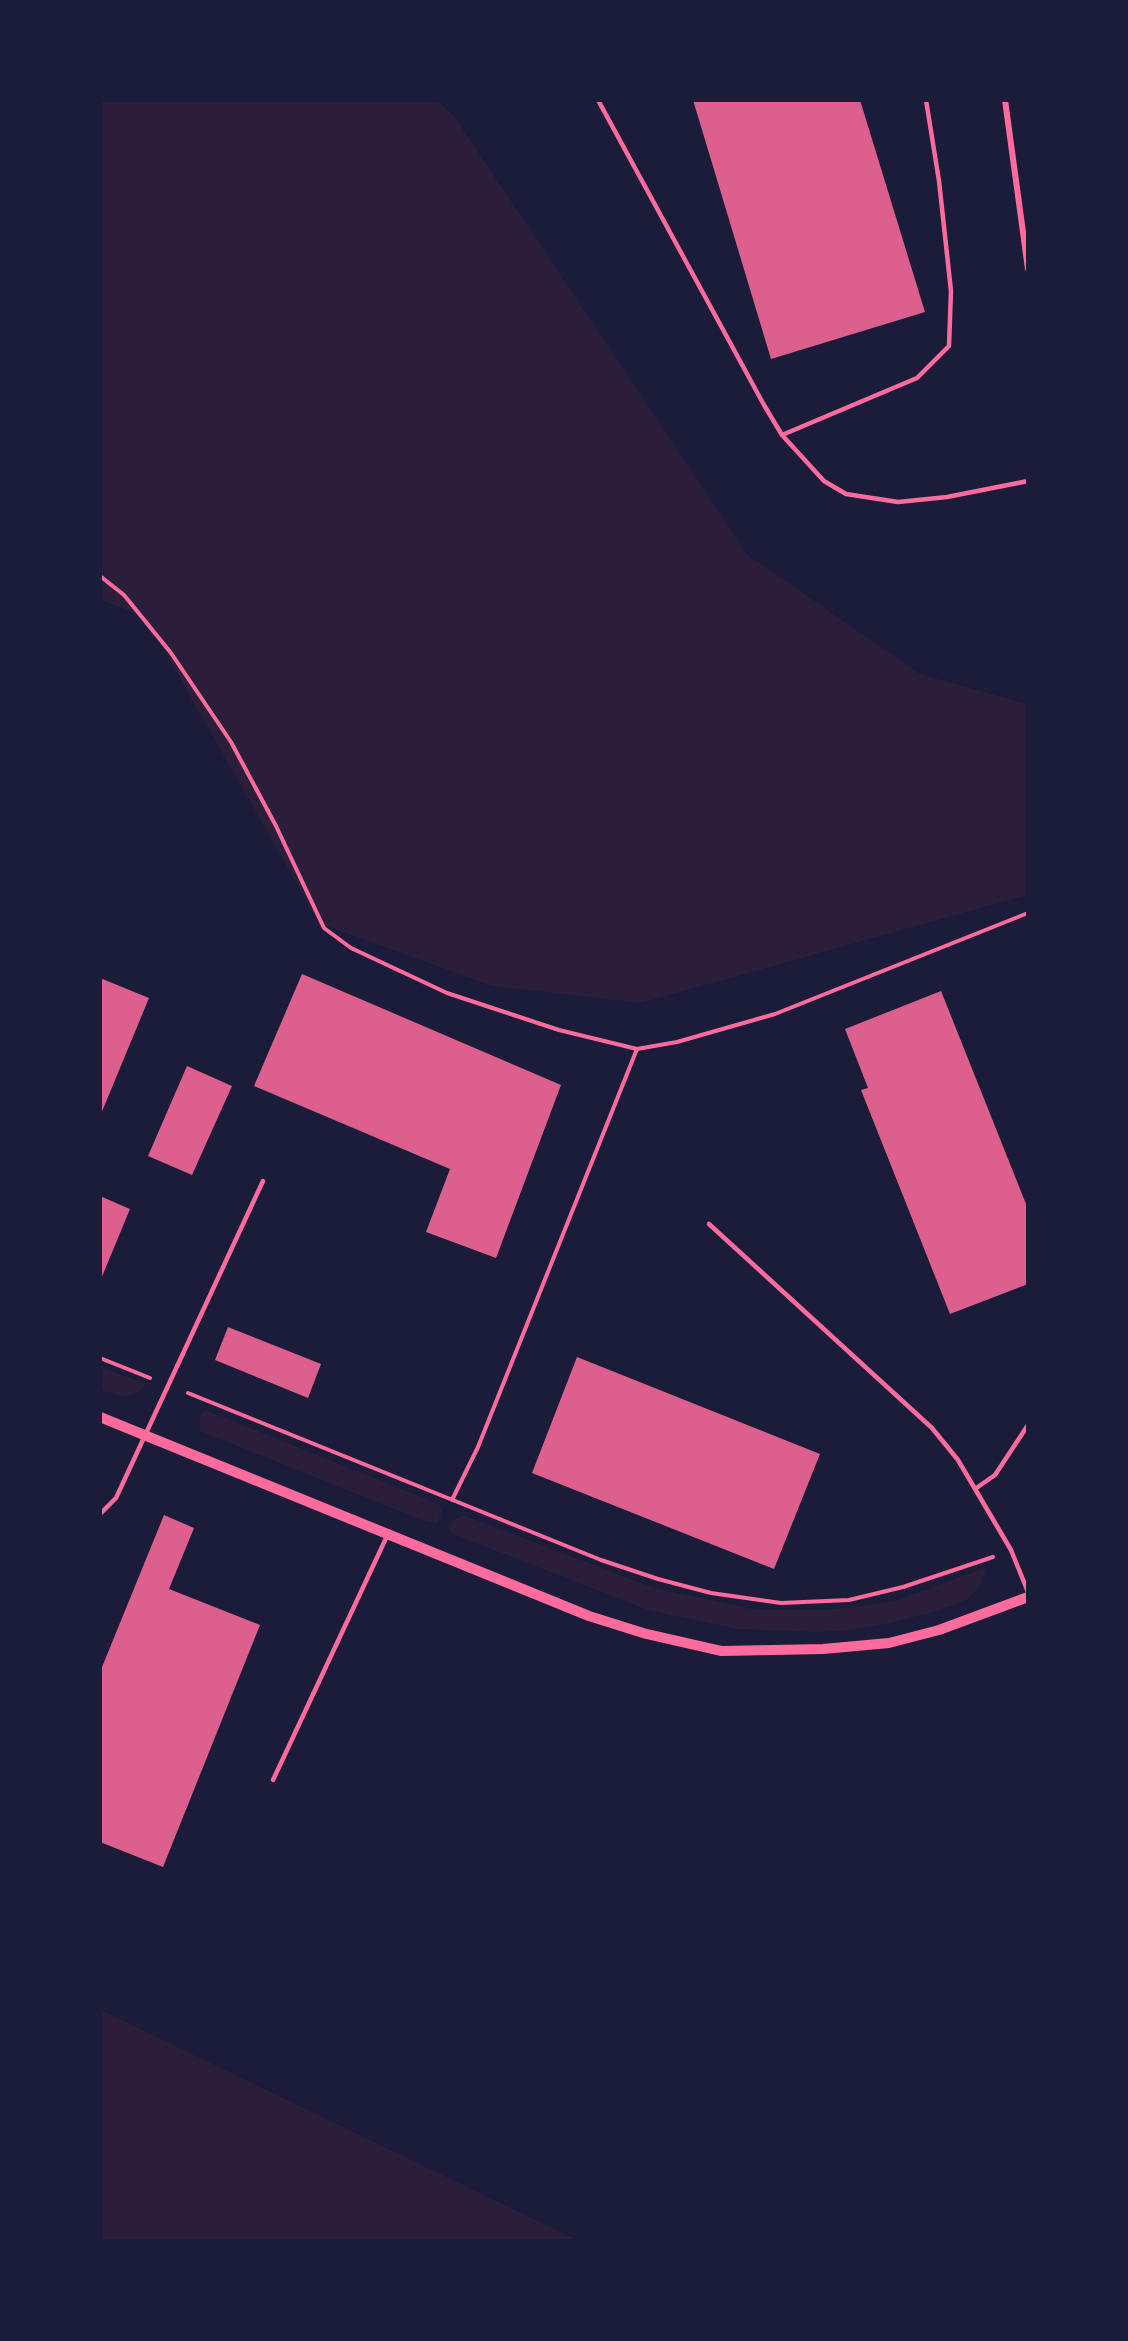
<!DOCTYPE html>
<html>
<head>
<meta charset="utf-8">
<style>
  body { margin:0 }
  #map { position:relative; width:1128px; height:2341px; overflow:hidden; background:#1b1b3a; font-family:Mulish,sans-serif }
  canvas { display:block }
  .frame { position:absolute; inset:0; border:102px solid #1b1b3a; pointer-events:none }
</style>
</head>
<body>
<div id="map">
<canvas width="1128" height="2341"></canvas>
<div class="frame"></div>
</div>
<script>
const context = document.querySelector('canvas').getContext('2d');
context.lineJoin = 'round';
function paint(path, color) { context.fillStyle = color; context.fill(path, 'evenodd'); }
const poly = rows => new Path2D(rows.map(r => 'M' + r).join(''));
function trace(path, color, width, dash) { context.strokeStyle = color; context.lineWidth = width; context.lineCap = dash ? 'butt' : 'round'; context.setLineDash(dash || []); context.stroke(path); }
paint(poly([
  [100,101,438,101,454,116,748,555,920,674,1027,704,1027,895,641,1003,492,986,319,923,145,617,101,600],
  [100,1367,101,1367,146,1384,137,1393,124,1397,101,1390],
  [208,1411,439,1504,442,1511,440,1517,437,1524,424,1521,200,1431,200,1418,203,1412],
  [463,1515,651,1587,757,1610,826,1610,863,1606,898,1600,985,1568,985,1571,980,1586,967,1600,934,1612,885,1624,851,1630,819,1632,737,1629,648,1610,453,1534,449,1529,450,1522],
  [101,2010,577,2240,101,2240]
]), '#2a1e3b');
paint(poly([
  [693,100,860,100,925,312,771,359],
  [302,974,561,1085,496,1258,426,1232,450,1169,254,1086],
  [100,978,149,998,101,1114,100,1114],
  [941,991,1028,1209,1028,1284,950,1314,861,1090,868,1088,845,1029],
  [187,1066,232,1086,192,1175,148,1156],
  [100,1196,130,1209,101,1279,100,1279],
  [228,1327,321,1364,308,1398,215,1360],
  [577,1357,820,1454,774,1569,532,1473],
  [164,1515,194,1528,169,1589,260,1625,163,1867,100,1842,100,1672]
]), '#dd5f8e');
trace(poly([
  [100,576,124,595,171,653,231,742,276,826,324,928,351,948,447,993,559,1030,637,1049,677,1042,775,1014,1028,913],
  [100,1358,150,1378],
  [188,1393,601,1560,658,1579,711,1593,781,1603,849,1600,903,1587,993,1557],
  [452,1500,478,1447,637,1049]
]), '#ff6b9d', 4);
trace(poly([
  [598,100,764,405,782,435,824,481,846,494,898,502,947,497,1028,481],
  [782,435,917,378,949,346,951,291,939,181,926,100],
  [709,1224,932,1428,958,1460,1011,1550,1028,1592],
  [975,1489,995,1475,1028,1425],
  [100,1514,116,1498,263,1181],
  [273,1780,388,1534]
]), '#ff6b9d', 4.5);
trace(poly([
  [1005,100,1028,269]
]), '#ff6b9d', 6);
trace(poly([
  [100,1417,589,1616,643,1633,722,1651,823,1649,889,1643,939,1630,1028,1597]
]), '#ff6b9d', 10);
</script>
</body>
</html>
